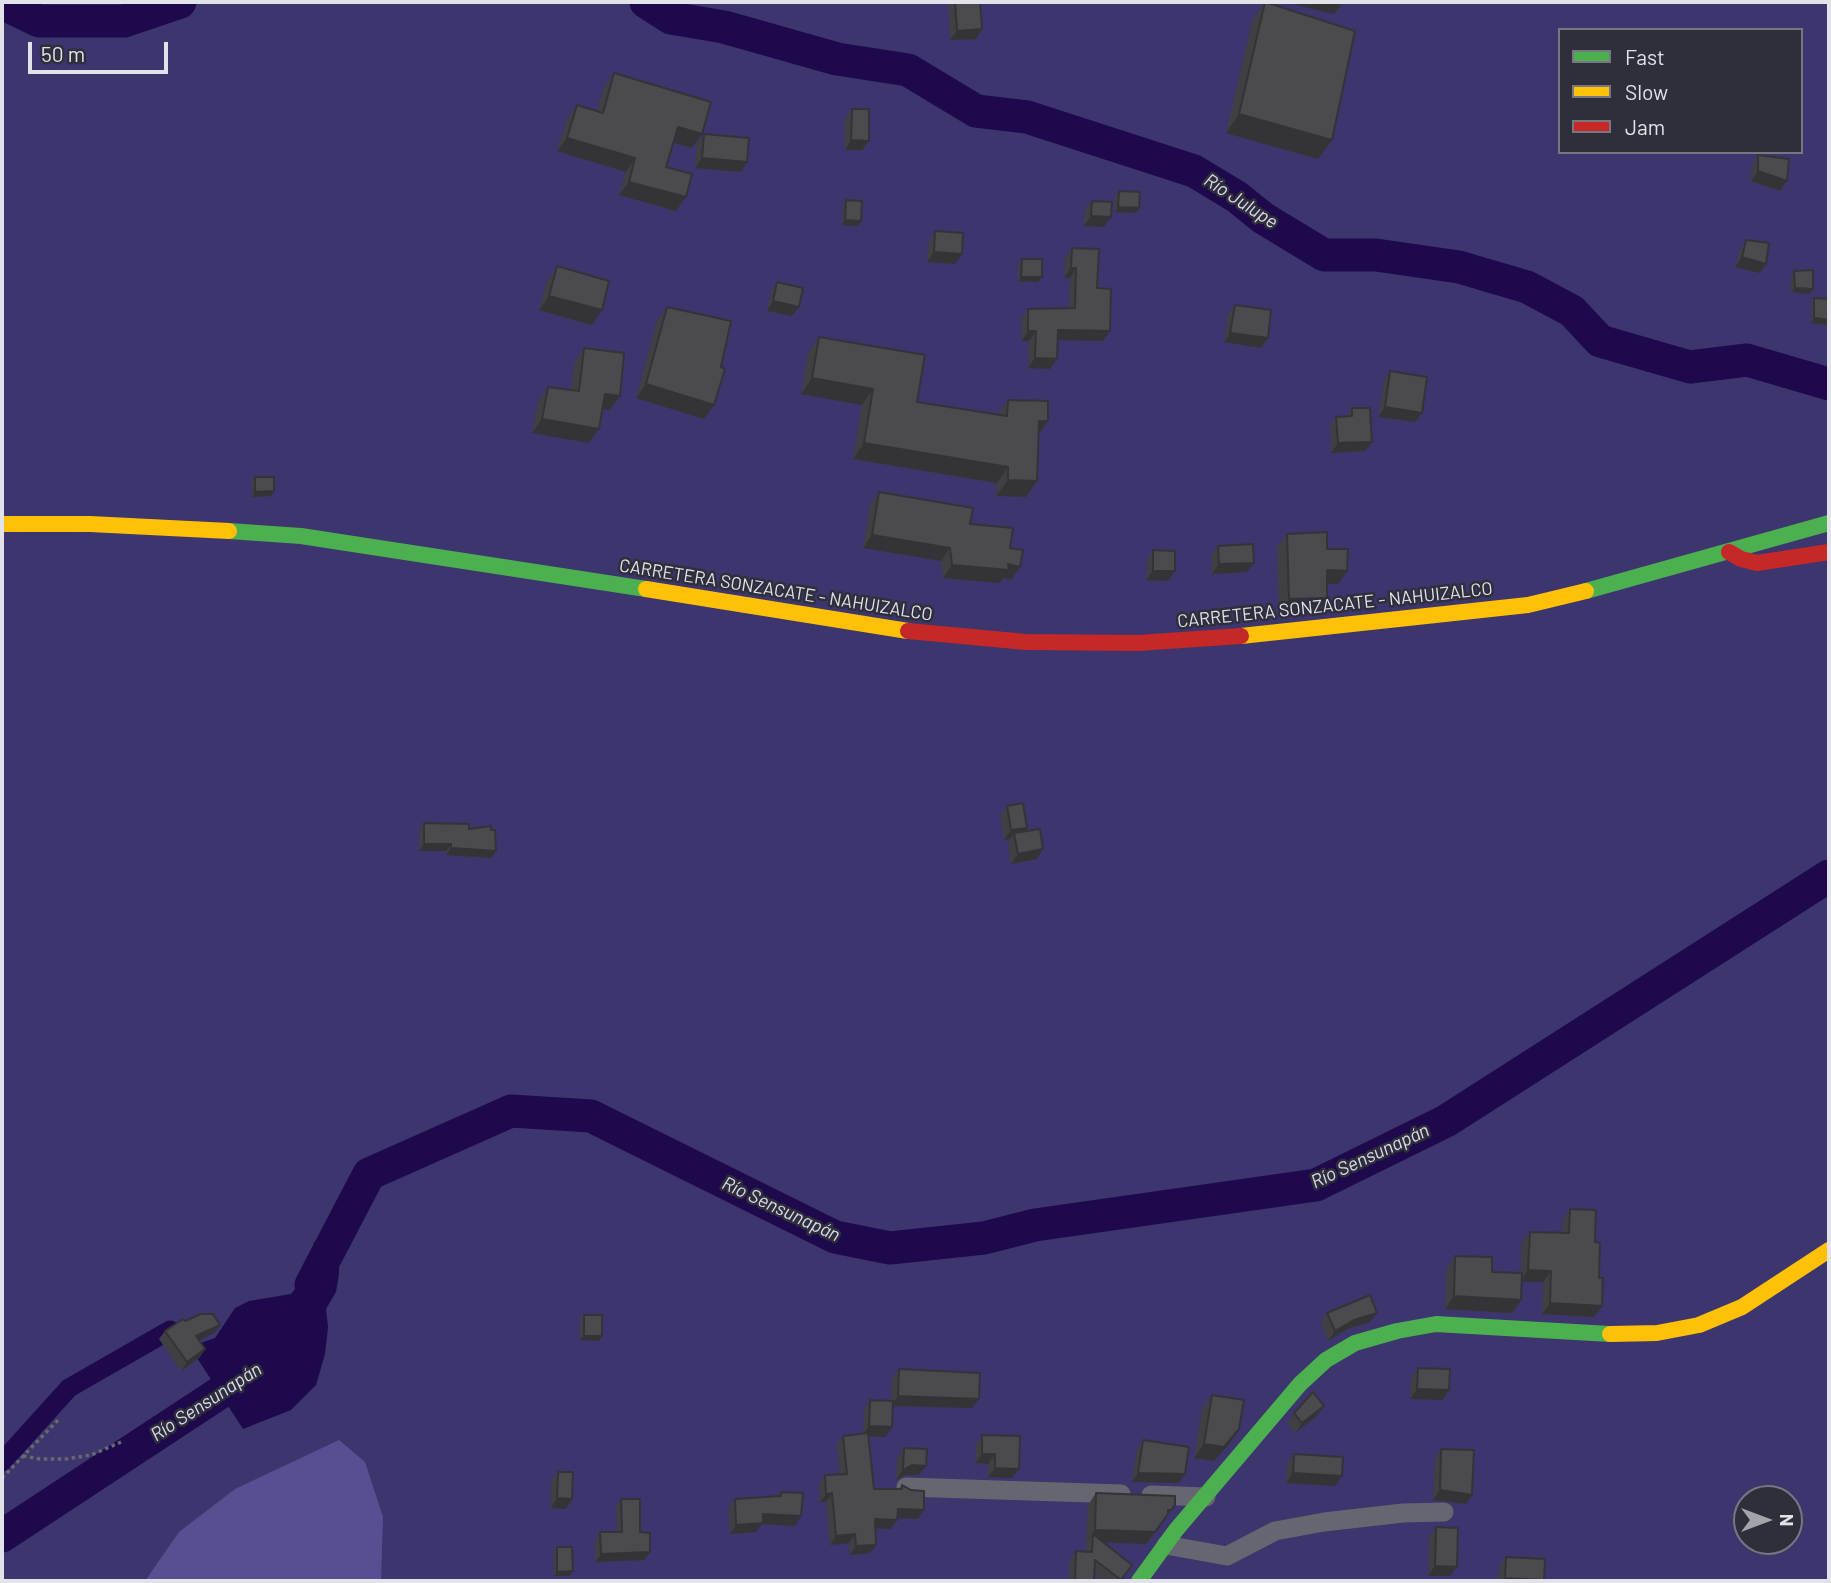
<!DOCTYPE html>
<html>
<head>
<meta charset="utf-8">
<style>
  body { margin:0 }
  #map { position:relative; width:1831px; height:1583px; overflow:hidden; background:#323238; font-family:Barlow,sans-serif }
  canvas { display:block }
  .frame { position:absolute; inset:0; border:4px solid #e2e2e9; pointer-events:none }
  .legend { position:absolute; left:1558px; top:28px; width:245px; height:126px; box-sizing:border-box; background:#2f2f3b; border:2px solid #777781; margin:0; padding:9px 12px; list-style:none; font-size:21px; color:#e2e2e9 }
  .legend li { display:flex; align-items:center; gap:14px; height:35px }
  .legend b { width:35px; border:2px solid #777781 }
  .north { position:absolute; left:1733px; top:1485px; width:70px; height:70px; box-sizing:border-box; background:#2f2f3b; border:2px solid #777781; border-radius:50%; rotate:90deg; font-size:19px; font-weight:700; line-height:28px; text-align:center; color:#e2e2e9 }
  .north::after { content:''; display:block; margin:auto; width:24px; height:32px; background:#a4a4ab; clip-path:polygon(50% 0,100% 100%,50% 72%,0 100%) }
  .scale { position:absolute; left:28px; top:42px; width:140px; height:32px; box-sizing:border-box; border:4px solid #e2e2e9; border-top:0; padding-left:9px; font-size:21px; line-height:24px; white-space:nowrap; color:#e2e2e9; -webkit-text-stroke:5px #2f2f3b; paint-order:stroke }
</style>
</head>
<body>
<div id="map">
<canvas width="1831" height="1583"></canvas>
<div class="frame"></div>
<ul class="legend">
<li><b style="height:9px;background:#4caf50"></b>Fast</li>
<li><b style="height:9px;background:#ffc107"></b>Slow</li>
<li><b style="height:9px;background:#c62828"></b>Jam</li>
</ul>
<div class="north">N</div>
<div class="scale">50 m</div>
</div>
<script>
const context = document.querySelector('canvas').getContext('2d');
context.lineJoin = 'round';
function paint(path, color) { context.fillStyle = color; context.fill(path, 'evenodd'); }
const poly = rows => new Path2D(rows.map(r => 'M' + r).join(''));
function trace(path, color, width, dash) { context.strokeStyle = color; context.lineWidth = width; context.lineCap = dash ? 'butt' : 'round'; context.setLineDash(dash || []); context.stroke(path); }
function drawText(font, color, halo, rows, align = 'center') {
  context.font = font + ' Barlow,sans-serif'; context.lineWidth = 5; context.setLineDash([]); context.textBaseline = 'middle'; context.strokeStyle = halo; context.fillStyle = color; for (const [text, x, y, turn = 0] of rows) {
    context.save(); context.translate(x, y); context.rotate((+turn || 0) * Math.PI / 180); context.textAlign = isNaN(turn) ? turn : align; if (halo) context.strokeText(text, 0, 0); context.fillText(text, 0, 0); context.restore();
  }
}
paint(poly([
  [2,2,1829,2,1829,1581,2,1581],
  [1560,30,1801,30,1801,152,1560,152],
  [1747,1499,1789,1499,1789,1541,1747,1541]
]), '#3c356e');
paint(poly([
  [339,1440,365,1462,383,1517,381,1581,145,1581,179,1532,235,1489]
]), '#565093');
paint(poly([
  [323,1239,336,1250,339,1257,339,1274,336,1292,326,1309,328,1327,325,1354,316,1385,291,1410,243,1429,190,1347,215,1338,235,1308,249,1301,291,1294,303,1279,312,1262,314,1242]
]), '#1d094c');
trace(poly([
  [2,1462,69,1388,170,1330]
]), '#1d094c', 19);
trace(poly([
  [646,2,671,18,724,27,837,59,908,70,976,111,1027,117,1194,171,1237,197,1263,218,1324,255,1376,255,1459,267,1527,287,1572,311,1600,341,1690,367,1747,360,1829,384],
  [2,3,39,21,124,21,180,2],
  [311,1285,369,1174,511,1111,591,1116,835,1237,890,1248,984,1238,1035,1225,1316,1185,1446,1121,1829,876],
  [2,1536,259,1367]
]), '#1d094c', 33);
trace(poly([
  [23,1456,40,1459,66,1459,91,1455,121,1442],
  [2,1478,59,1419]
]), '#68686f', 3.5, [3.5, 3.5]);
trace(poly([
  [906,1487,1121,1494],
  [1151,1495,1206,1497],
  [1166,1545,1227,1556,1275,1531,1324,1522,1403,1513,1444,1512]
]), '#666671', 19);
trace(poly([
  [229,531,301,536,646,589],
  [1586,591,1829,523],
  [1139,1581,1176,1530,1300,1384,1326,1360,1355,1343,1397,1331,1436,1324,1610,1334]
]), '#4caf50', 16);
trace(poly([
  [2,524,90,524,229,531],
  [646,589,908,631],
  [1241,636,1528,605,1586,591],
  [1610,1334,1657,1333,1699,1325,1742,1307,1829,1250]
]), '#ffc107', 16);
trace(poly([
  [1729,552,1741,559,1757,563,1829,552],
  [908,631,1026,642,1138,643,1241,636]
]), '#c62828', 16);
paint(poly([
  [948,2,980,2,982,29,976,39,950,40],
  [1265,2,1318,159,1226,133,1252,21],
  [614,73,702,134,692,148,673,142,666,167,676,211,619,195,626,172,557,151,567,119,577,105,597,111,604,87],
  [852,109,869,141,862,150,845,150,845,118],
  [704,134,747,162,741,172,695,168,697,144],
  [1758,155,1787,181,1780,191,1751,181,1752,164],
  [1119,191,1136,213,1115,212,1115,196],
  [846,200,858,226,842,225,843,205],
  [1092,201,1104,227,1084,226,1085,211],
  [935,231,955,264,927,262,929,241],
  [1746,240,1760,273,1735,267,1740,250],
  [1072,248,1097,288,1110,331,1103,341,1058,340,1057,359,1050,369,1028,368,1029,341,1022,341,1021,319,1028,309,1069,308,1070,278,1064,277,1065,258],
  [1022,259,1042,277,1038,282,1018,281,1018,264],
  [557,266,592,325,539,310,547,281],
  [1794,271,1810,294,1791,292,1791,276],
  [777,282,799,307,792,316,767,311,771,292],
  [1814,298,1829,299,1829,321,1827,325,1811,323,1811,303],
  [1235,305,1261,348,1224,342,1228,314],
  [667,307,721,367,714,405,704,419,636,398,657,321],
  [819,337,917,402,997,415,1008,400,1048,421,1039,434,1037,481,1026,497,996,496,997,483,853,459,862,405,801,394,808,353],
  [584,348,610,410,602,409,589,443,532,433,538,402,548,387,571,390,574,363],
  [1390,371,1415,422,1378,417,1384,381],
  [1352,408,1365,451,1331,453,1330,426,1336,417,1346,416],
  [255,477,271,496,252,497,252,482],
  [879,492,970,524,1010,548,1011,580,1003,578,1000,583,943,578,941,561,863,548,870,505],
  [1287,534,1327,549,1347,571,1338,584,1327,584,1327,598,1318,612,1279,613,1277,547],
  [1218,546,1247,572,1212,574,1211,555],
  [1153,550,1168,581,1146,580,1147,560],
  [1007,806,1027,828,1024,832,1037,859,1011,864,1008,843,1010,839,1004,840,1000,815],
  [424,823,469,829,491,830,496,851,491,858,446,855,446,851,419,851,419,830],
  [1570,1209,1595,1242,1594,1317,1542,1314,1543,1282,1522,1282,1521,1300,1512,1313,1445,1309,1446,1269,1455,1256,1492,1272,1521,1273,1521,1243,1530,1232,1562,1233,1562,1221],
  [1327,1313,1370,1322,1347,1329,1328,1341,1321,1322],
  [584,1315,602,1336,599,1341,580,1340,580,1319],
  [185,1321,220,1325,214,1333,199,1340,205,1349,199,1358,181,1371,159,1339,165,1331],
  [1418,1368,1449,1390,1443,1400,1410,1399,1411,1378],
  [899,1369,972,1408,893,1406,892,1427,885,1437,869,1436,874,1489,899,1489,902,1485,918,1519,898,1518,891,1529,875,1528,870,1553,850,1555,849,1543,830,1545,826,1502,820,1502,819,1484,825,1475,840,1474,837,1444,843,1436,863,1434,864,1410,870,1400,891,1401,892,1379],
  [1212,1395,1229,1444,1214,1461,1194,1458,1202,1409],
  [1324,1406,1317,1416,1295,1433,1287,1423,1294,1413],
  [982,1435,1012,1478,988,1477,988,1464,975,1463,976,1445],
  [1143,1440,1179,1483,1132,1482,1137,1449],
  [904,1448,919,1475,906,1475,896,1480,897,1458],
  [1441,1449,1472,1495,1466,1504,1433,1500,1435,1459],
  [1294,1454,1335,1486,1286,1483,1287,1464],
  [558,1472,566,1509,551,1508,551,1481],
  [781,1492,795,1526,762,1524,756,1532,730,1534,728,1509,735,1499,778,1497],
  [1096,1493,1175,1505,1146,1544,1104,1542,1132,1565,1120,1581,1103,1581,1094,1574,1094,1581,1069,1581,1069,1561,1076,1551,1086,1551,1087,1542,1086,1542,1088,1505],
  [621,1499,640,1532,644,1560,595,1562,595,1540,600,1532,617,1532,616,1507],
  [1436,1527,1450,1576,1428,1576,1429,1537],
  [557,1547,573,1571,570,1576,554,1576,553,1552],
  [1506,1557,1544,1580,1543,1581,1498,1581,1499,1567]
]), '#404044');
paint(poly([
  [1284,2,1343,2,1334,14],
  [982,29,976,39,950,40,957,31],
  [1239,114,1332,140,1318,159,1226,133],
  [678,127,702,134,692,148,668,141],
  [567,138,635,158,626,172,557,151],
  [851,140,869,141,862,150,845,150],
  [702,158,747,162,741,172,695,168],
  [1758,171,1787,181,1780,191,1751,181],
  [629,182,686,197,676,211,619,195],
  [1118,207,1139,208,1136,213,1115,212],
  [1091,216,1111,217,1104,227,1084,226],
  [845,220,861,221,858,226,842,225],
  [934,252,962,254,955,264,927,262],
  [1742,257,1766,264,1760,273,1735,267],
  [1071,268,1076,268,1070,278,1064,277],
  [1021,277,1042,277,1038,282,1018,281],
  [1795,288,1813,289,1810,294,1791,292],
  [549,296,602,310,592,325,539,310],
  [773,301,799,307,792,316,767,311],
  [1814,318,1829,320,1829,321,1827,325,1811,323],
  [1058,330,1110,331,1103,341,1051,340],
  [1028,331,1036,331,1029,341,1022,341],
  [1230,333,1268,338,1261,348,1224,342],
  [1035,358,1057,359,1050,369,1028,368],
  [812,378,873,389,862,405,801,394],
  [646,384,714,405,704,419,636,398],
  [605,394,620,396,610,410,595,408],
  [1385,407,1422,413,1415,422,1378,417],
  [542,419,599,429,589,443,532,433],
  [1039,421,1048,421,1037,437],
  [1372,442,1365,451,1331,453,1338,443],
  [864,443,1008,467,997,483,853,459],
  [1008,480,1037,481,1026,497,996,496],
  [274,491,271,496,252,497,255,492],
  [872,535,950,548,941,561,863,548],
  [1254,563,1247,572,1212,574,1219,564],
  [1008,564,1020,567,1011,580,1003,578,1000,583,943,578,952,565],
  [1327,570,1347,571,1338,584,1318,584],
  [1153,571,1175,571,1168,581,1146,580],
  [1327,598,1318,612,1279,613,1289,599],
  [1027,828,1020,837,1014,833,1010,839,1004,840,1011,830],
  [424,844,451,844,446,851,419,851],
  [451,848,496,851,491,858,446,855],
  [1043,849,1037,859,1011,864,1018,854],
  [1528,1270,1551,1271,1543,1282,1520,1282],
  [1454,1296,1521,1300,1512,1313,1445,1309],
  [1550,1303,1602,1306,1594,1317,1542,1314],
  [1377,1313,1370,1322,1347,1329,1328,1341,1335,1331,1354,1320],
  [220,1325,214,1333,190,1345,196,1336],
  [584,1336,602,1336,599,1341,580,1340],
  [205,1349,199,1358,181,1371,187,1362],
  [1417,1389,1449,1390,1443,1400,1410,1399],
  [898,1396,979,1399,972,1408,891,1406],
  [1324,1406,1317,1416,1295,1433,1302,1423],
  [869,1426,892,1427,885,1437,862,1436],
  [1239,1429,1229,1444,1214,1461,1194,1458,1204,1444],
  [982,1454,995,1454,988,1464,975,1463],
  [912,1465,926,1466,919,1475,906,1475,896,1480,903,1470],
  [995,1468,1019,1469,1012,1478,988,1477],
  [1138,1473,1185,1474,1179,1483,1132,1482],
  [1293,1473,1342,1476,1335,1486,1286,1483],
  [1440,1490,1472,1495,1466,1504,1433,1500],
  [832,1493,826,1502,820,1502,826,1494],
  [557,1498,572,1499,566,1509,551,1508],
  [1175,1505,1146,1544,1092,1542,1093,1534,1086,1542,1095,1530,1168,1510],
  [898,1509,924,1510,918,1519,892,1518],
  [763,1514,801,1516,795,1526,762,1524,756,1532,730,1534,736,1525],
  [875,1519,897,1520,891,1529,868,1528],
  [855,1534,849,1543,830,1545,836,1536],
  [876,1545,870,1553,850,1555,856,1546],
  [650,1552,644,1560,595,1562,601,1554],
  [1435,1566,1457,1567,1450,1576,1428,1576],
  [573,1571,570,1576,554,1576,557,1572],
  [1505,1578,1544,1580,1543,1581,1502,1581]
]), '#343437');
const building = poly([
  [955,2,980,2,982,29,957,31,955,2],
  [1265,2,1355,31,1332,140,1239,114,1265,2],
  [614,73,711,102,702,134,678,127,666,167,692,174,686,197,629,182,635,158,567,138,577,105,603,113,614,73],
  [852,109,869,109,869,141,851,140,852,109],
  [704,134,749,138,747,162,702,158,704,134],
  [1758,155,1789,159,1787,181,1758,171,1758,155],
  [1119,191,1140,192,1139,208,1118,207,1119,191],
  [846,200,862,201,861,221,845,220,846,200],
  [1092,201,1112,202,1111,217,1091,216,1092,201],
  [935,231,963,233,962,254,934,252,935,231],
  [1746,240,1769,243,1766,264,1742,257,1746,240],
  [1072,248,1099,249,1097,288,1111,289,1110,331,1058,330,1057,359,1035,358,1036,331,1028,331,1028,309,1075,308,1076,268,1071,268,1072,248],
  [1022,259,1042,259,1042,277,1021,277,1022,259],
  [557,266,609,281,602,310,549,296,557,266],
  [1813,270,1813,289,1795,288,1794,271,1813,270],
  [777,282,803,288,799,307,773,301,777,282],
  [1814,298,1829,299,1829,320,1814,318,1814,298],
  [1235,305,1271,310,1268,338,1230,333,1235,305],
  [667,307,731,321,721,367,725,369,714,405,646,384,667,307],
  [819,337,925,355,917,402,1007,416,1008,400,1048,401,1048,421,1039,421,1037,481,1008,480,1008,467,864,443,873,389,812,378,819,337],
  [584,348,624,353,620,396,605,394,599,429,542,419,548,387,579,391,584,348],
  [1390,371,1427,377,1422,413,1385,407,1390,371],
  [1352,408,1370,408,1372,442,1338,443,1336,417,1352,416,1352,408],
  [255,477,274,477,274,491,255,492,255,477],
  [879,492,973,508,970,524,1013,528,1010,548,1023,550,1020,567,1008,564,1009,570,952,565,950,548,872,535,879,492],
  [1327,532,1327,549,1348,549,1347,571,1327,570,1327,598,1289,599,1287,534,1327,532],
  [1253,544,1254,563,1219,564,1218,546,1253,544],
  [1153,550,1175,551,1175,571,1153,571,1153,550],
  [1023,803,1027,828,1011,830,1007,806,1023,803],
  [424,823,469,824,469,829,491,826,491,830,495,830,496,851,451,848,451,844,424,844,424,823],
  [1040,829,1043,849,1018,854,1014,833,1040,829],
  [1570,1209,1596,1210,1595,1242,1600,1243,1599,1278,1603,1278,1602,1306,1550,1303,1551,1271,1528,1270,1530,1232,1569,1233,1570,1209],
  [1455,1256,1492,1257,1492,1272,1522,1273,1521,1300,1454,1296,1455,1256],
  [1370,1295,1377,1313,1354,1320,1335,1331,1327,1313,1370,1295],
  [201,1314,213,1314,220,1325,196,1336,205,1349,187,1362,165,1331,183,1319,185,1321,201,1314],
  [584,1315,602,1315,602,1336,584,1336,584,1315],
  [1418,1368,1450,1369,1449,1390,1417,1389,1418,1368],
  [899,1369,980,1373,979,1399,898,1396,899,1369],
  [1313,1392,1324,1406,1302,1423,1294,1413,1313,1392],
  [1212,1395,1244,1400,1239,1429,1224,1447,1204,1444,1212,1395],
  [870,1400,893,1401,892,1427,869,1426,870,1400],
  [868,1433,874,1489,902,1489,902,1485,911,1490,924,1491,924,1510,898,1509,897,1520,875,1519,876,1545,856,1546,855,1534,836,1536,832,1493,826,1494,825,1475,847,1474,843,1436,868,1433],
  [982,1435,1020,1436,1019,1469,995,1468,995,1454,982,1454,982,1435],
  [1143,1440,1189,1447,1185,1474,1138,1473,1143,1440],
  [904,1448,927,1449,926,1466,912,1465,903,1470,904,1448],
  [1441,1449,1474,1450,1472,1495,1440,1490,1441,1449],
  [1294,1454,1343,1457,1342,1476,1293,1473,1294,1454],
  [558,1472,573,1472,572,1499,557,1498,558,1472],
  [781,1492,803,1493,801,1516,763,1514,763,1523,736,1525,735,1499,781,1496,781,1492],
  [1096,1493,1175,1496,1175,1505,1171,1510,1168,1510,1168,1514,1155,1532,1095,1530,1096,1493],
  [621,1499,640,1499,640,1532,650,1533,650,1552,601,1554,600,1532,622,1532,621,1499],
  [1436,1527,1458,1528,1457,1567,1435,1566,1436,1527],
  [1093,1534,1132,1565,1121,1580,1095,1560,1094,1581,1075,1581,1076,1551,1092,1552,1093,1534],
  [557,1547,572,1547,573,1571,557,1572,557,1547],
  [1506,1557,1545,1559,1544,1580,1505,1578,1506,1557]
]);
paint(building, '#4a4a4f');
trace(building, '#343437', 2);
drawText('18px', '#e2e2e9', '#2f2f3b', [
  ["CARRETERA SONZACATE - NAHUIZALCO",776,590,9],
  ["CARRETERA SONZACATE - NAHUIZALCO",1335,605,-6]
]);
drawText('italic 19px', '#dadaef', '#2f2f3b', [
  ["Río Julupe",1241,201,33],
  ["Río Sensunapán",1370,1156,-25],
  ["Río Sensunapán",781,1209,25],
  ["Río Sensunapán",206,1402,-33]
]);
</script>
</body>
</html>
